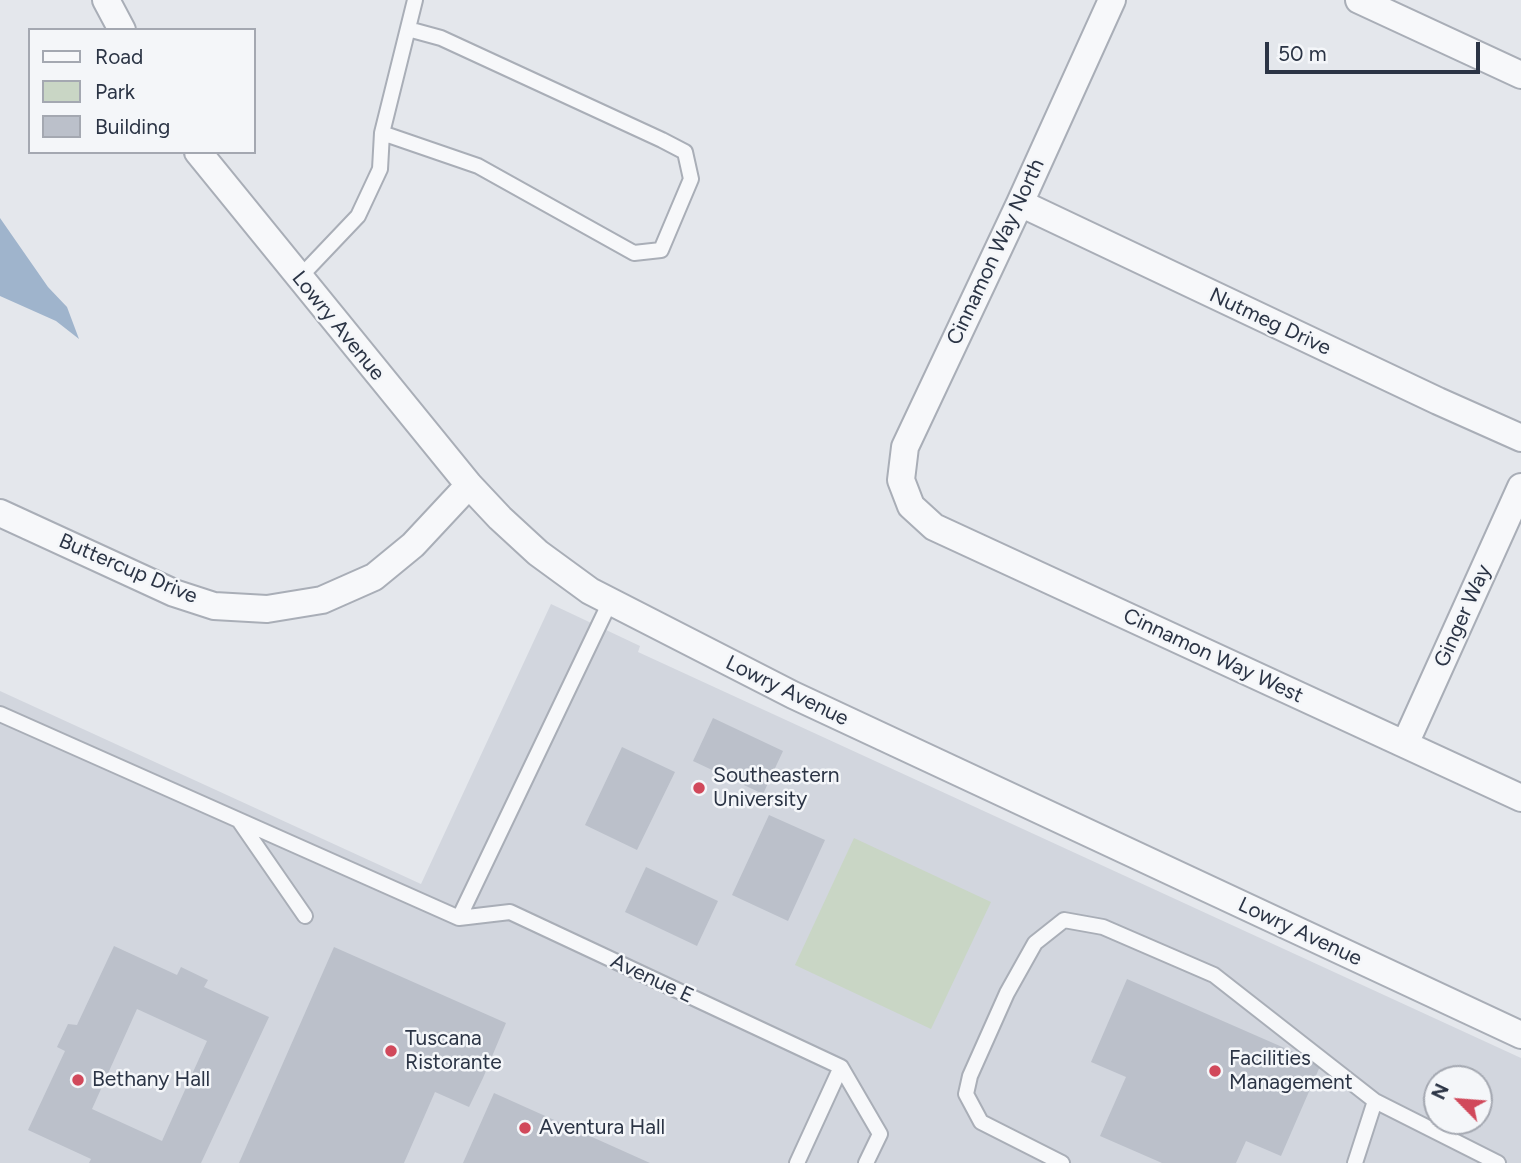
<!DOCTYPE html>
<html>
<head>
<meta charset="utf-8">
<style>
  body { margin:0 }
  #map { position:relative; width:1521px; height:1163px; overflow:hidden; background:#e4e7ec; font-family:Figtree,sans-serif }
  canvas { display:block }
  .legend { position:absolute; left:28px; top:28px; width:228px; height:126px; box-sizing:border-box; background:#f4f6f9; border:2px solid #a4a8b1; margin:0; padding:9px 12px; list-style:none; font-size:21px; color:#2b3445 }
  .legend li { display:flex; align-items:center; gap:14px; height:35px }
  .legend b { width:35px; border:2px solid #a4a8b1 }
  .north { position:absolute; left:1423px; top:1065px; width:70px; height:70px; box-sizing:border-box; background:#f4f6f9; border:2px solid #a4a8b1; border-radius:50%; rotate:295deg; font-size:19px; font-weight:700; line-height:28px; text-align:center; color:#2b3445 }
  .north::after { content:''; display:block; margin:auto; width:24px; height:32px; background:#d1495b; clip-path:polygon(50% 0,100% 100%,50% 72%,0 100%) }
  .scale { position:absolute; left:1265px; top:42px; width:215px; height:32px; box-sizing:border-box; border:4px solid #2b3445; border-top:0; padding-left:9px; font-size:21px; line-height:24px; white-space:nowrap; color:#2b3445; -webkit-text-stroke:5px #f4f6f9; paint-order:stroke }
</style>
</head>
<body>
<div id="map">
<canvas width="1521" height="1163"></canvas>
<ul class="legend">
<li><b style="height:9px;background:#f7f8fa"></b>Road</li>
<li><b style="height:19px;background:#c9d6c5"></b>Park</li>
<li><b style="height:19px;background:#bbc0ca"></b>Building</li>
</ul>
<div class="north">N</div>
<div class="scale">50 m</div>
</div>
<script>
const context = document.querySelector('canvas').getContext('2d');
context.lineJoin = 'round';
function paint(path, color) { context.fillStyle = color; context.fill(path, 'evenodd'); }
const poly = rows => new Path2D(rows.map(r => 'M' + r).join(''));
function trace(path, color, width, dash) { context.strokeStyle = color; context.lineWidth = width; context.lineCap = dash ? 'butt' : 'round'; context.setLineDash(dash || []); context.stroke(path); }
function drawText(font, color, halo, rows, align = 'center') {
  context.font = font + ' Figtree,sans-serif'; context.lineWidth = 5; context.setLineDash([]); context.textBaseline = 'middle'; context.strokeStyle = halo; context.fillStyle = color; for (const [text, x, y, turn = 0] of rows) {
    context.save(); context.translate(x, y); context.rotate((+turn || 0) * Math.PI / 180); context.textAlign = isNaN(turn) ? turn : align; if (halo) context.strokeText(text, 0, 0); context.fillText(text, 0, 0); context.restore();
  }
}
paint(poly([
  [551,604,640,646,638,652,1521,1058,1521,1163,0,1163,0,691,421,884],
  [1437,1079,1479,1079,1479,1121,1437,1121]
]), '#d2d6de');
paint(poly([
  [854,838,991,902,931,1029,795,965]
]), '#c9d6c5');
paint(poly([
  [0,218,48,287,67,307,79,339,56,321,0,296]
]), '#9fb4cc');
paint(poly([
  [713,718,783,751,763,794,693,761],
  [622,747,675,772,637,850,585,825],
  [769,815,825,840,788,921,732,895],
  [646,867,718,901,697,946,625,912],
  [114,946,177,975,181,967,208,980,204,987,269,1017,201,1163,89,1163,91,1159,28,1130,65,1051,57,1047,68,1024,77,1025],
  [137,1009,207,1041,162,1141,92,1109],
  [334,947,506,1023,483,1078,469,1107,435,1092,404,1163,239,1163],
  [1127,979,1321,1064,1281,1156,1246,1141,1236,1163,1162,1163,1100,1136,1126,1077,1091,1062],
  [494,1093,650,1163,463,1163]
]), '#bbc0ca');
const lane = poly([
  [382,133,478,166,634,253,661,250,691,179,685,152,662,140,441,38,408,29],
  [299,278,358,216,380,169,382,133,415,0],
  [0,714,459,918],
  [240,822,305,916],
  [459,918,510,912,841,1067],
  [459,918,610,602],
  [797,1163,841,1067,880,1134,866,1163],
  [1062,1163,981,1122,966,1094,970,1076,1007,993,1035,943,1064,920,1103,927,1214,975,1375,1101,1498,1163],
  [1355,1163,1375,1101]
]);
const street = poly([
  [106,0,122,30],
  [1112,0,1020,203,905,447,901,480,911,506,934,527,1521,798],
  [1359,0,1521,75],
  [198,152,469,485,500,518,538,553,590,591,793,695,1521,1035],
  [1020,203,1438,401,1521,438],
  [0,513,174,593,214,606,267,609,322,600,374,577,413,545,469,485],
  [1405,744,1521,487]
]);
trace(lane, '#a9aeb7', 18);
trace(street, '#a9aeb7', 30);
trace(lane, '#f7f8fa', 14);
trace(street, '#f7f8fa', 26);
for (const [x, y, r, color] of [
  [699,788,7,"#d1495b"],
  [391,1051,7,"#d1495b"],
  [1215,1071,7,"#d1495b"],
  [78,1080,7,"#d1495b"],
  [525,1128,7,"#d1495b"]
]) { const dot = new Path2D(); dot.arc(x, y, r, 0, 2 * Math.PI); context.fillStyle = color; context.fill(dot); trace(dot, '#f4f6f9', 2.5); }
drawText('21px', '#2b3445', '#f4f6f9', [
  ["Cinnamon Way North",996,252,-65],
  ["Nutmeg Drive",1270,322,25],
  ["Lowry Avenue",338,326,51],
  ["Buttercup Drive",128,569,23],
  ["Ginger Way",1463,616,-66],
  ["Cinnamon Way West",1213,656,25],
  ["Lowry Avenue",787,691,26],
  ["Lowry Avenue",1300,932,25],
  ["Avenue E",652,979,25]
]);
drawText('21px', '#2b3445', '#f4f6f9', [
  ["Southeastern",713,776],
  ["University",713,800],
  ["Tuscana",405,1039],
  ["Ristorante",405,1063],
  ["Facilities",1229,1059],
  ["Management",1229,1083],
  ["Bethany Hall",92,1080],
  ["Aventura Hall",539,1128]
], 'left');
</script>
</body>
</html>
